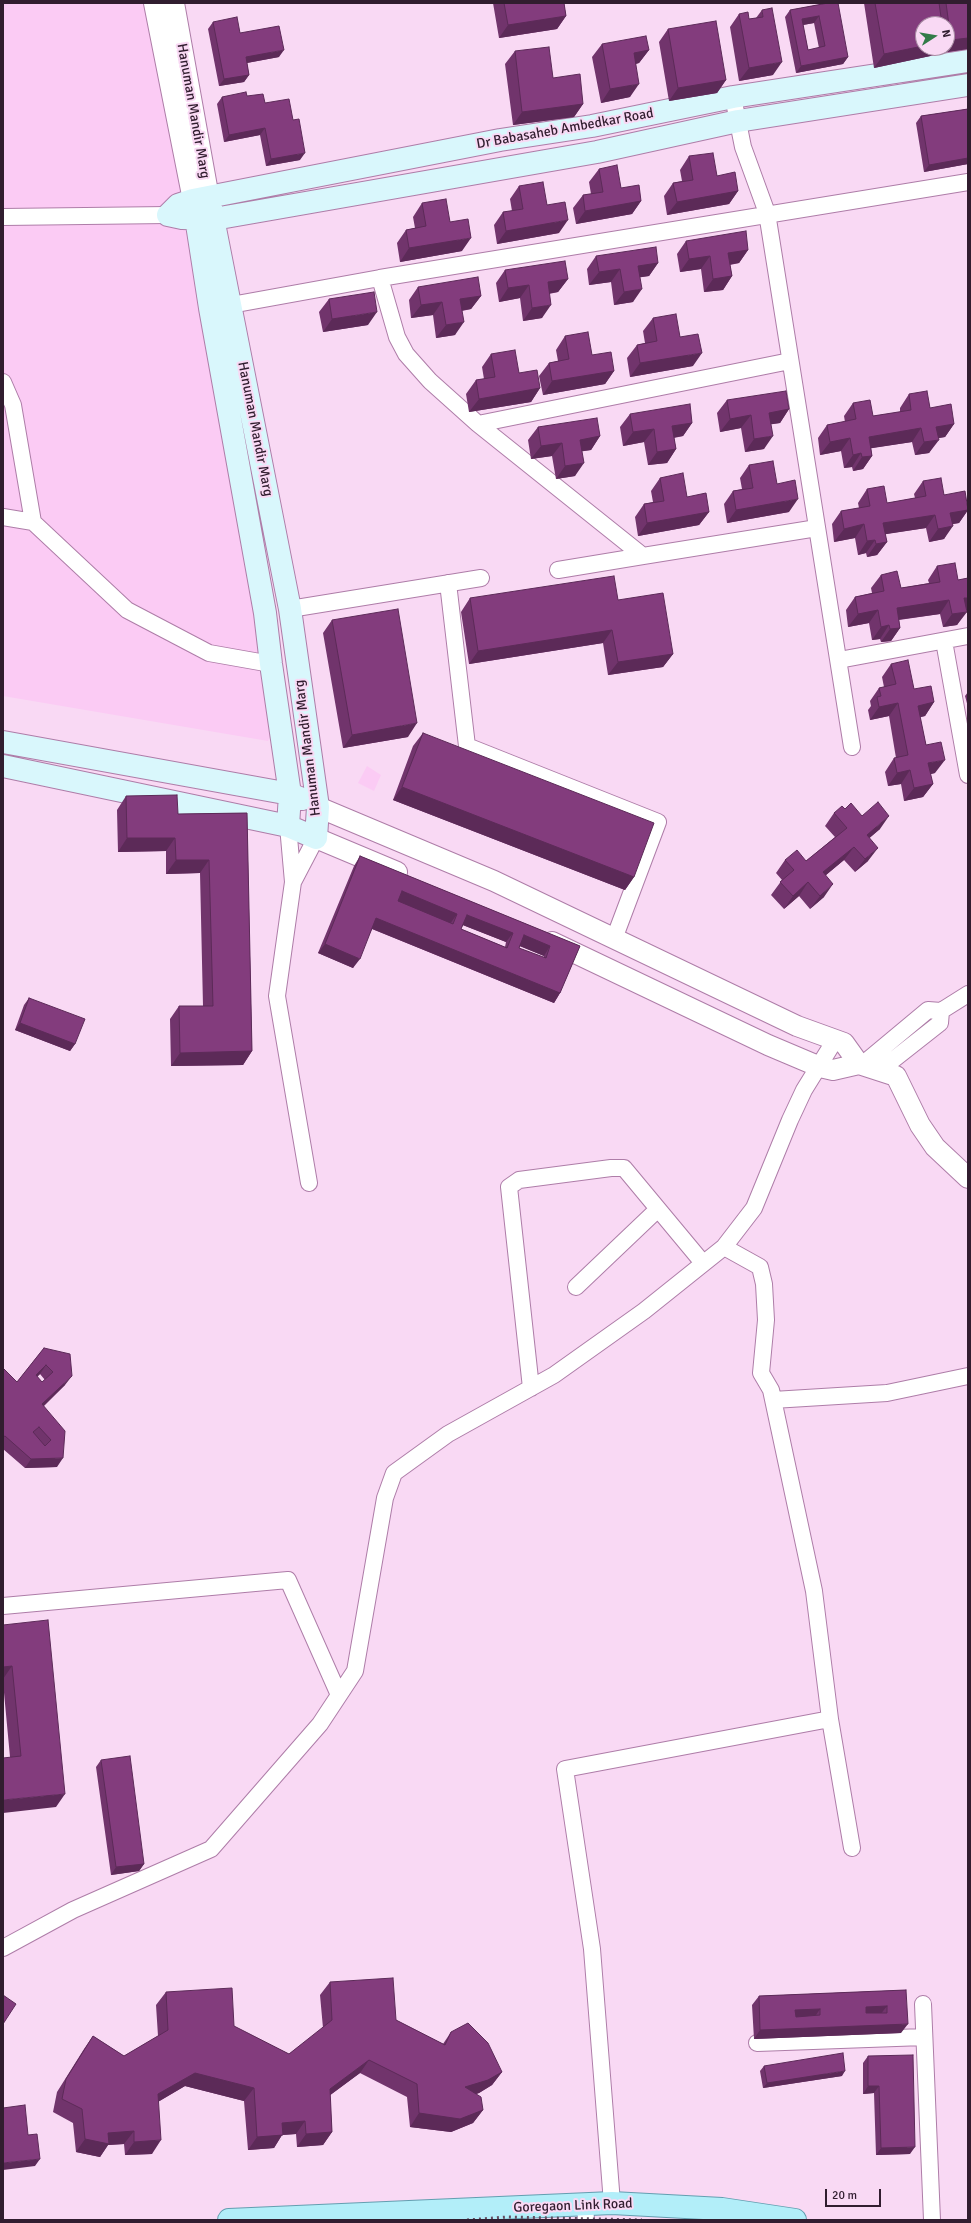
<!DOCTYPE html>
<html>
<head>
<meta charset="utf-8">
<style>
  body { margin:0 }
  #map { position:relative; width:971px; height:2223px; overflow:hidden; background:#f9d9f4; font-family:Signika,sans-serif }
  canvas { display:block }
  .frame { position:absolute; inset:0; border:4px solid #311d2f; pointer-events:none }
  .north { position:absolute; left:915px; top:16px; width:40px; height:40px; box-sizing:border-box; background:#f9d9f4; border:1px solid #a98ea5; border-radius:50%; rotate:78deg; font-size:11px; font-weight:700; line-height:16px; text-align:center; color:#311d2f }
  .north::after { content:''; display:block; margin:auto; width:14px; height:18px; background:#327b48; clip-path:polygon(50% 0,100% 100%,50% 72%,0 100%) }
  .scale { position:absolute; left:825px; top:2189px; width:56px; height:18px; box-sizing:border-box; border:2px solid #311d2f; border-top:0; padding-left:5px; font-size:12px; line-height:14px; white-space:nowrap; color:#311d2f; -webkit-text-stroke:3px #f9d9f4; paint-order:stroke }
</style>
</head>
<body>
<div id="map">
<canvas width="971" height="2223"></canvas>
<div class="frame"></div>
<div class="north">N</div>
<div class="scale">20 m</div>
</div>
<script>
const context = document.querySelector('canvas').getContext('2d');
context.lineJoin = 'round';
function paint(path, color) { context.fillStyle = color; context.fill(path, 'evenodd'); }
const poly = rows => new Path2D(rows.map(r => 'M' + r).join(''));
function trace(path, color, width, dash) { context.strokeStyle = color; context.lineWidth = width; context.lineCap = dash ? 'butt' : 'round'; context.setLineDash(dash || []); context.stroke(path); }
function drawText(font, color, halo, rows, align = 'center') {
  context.font = font + ' Signika,sans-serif'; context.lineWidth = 4; context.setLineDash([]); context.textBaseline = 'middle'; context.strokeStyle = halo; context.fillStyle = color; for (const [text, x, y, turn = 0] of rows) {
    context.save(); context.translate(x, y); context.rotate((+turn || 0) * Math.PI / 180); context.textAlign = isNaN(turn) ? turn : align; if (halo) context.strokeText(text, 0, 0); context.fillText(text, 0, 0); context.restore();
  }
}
paint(poly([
  [3,3,146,3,282,713,268,741,3,696],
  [367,766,381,775,374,791,358,783]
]), '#fbcbf4');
const minor = poly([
  [733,97,743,147,767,213,852,747],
  [3,217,168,215],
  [380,278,968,182],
  [231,305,380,278,397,337,406,354,430,381,478,424],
  [790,361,478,424,643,556,817,528],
  [3,382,13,405,33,522,3,517],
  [33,522,127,610,209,653,271,664],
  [558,570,643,556],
  [448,583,467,746,658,822,614,939],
  [290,609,481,578],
  [944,641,968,775],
  [839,660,968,636],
  [288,826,293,882,277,996,309,1183],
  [293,882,316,838],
  [862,1065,928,1010,941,1011,968,994],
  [879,1071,940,1023,941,1011],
  [576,1287,658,1209],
  [531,1388,509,1187,519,1180,611,1168,624,1168,703,1263],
  [773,1400,887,1393,968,1376],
  [3,1606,288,1580,339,1695],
  [830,1719,852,1848],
  [3,1948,73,1910,211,1849,320,1724,355,1671,385,1498,394,1473,448,1434,554,1375,644,1311,724,1247,754,1208,790,1120,804,1090,835,1040],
  [923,2004,932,2220],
  [757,2043,924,2037],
  [612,2203,592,1949,565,1769,830,1719,814,1591,771,1390,761,1373,766,1320,764,1284,760,1267,724,1247],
  [585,2205,586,2220]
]);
const tertiary = poly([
  [154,3,193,200],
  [174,3,209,198],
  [318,807,494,881,797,1026,844,1043,859,1064,896,1076,920,1125,935,1147,968,1178],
  [316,838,397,872],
  [552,942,768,1045,820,1067,833,1070,859,1064]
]);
const secondary = poly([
  [194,205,210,308,265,613,271,664,290,794,288,826],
  [168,215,178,205,193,200,500,140,592,126,733,97,968,61],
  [168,215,182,218,214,219,597,152,738,121,968,85],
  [3,742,290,794,302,799],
  [3,766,288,826,316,838,318,807,290,609,209,198]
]);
const primary = poly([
  [229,2220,612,2203,722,2209,795,2220]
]);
trace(minor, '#ae7da8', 18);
trace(tertiary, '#ae7da8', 22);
trace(secondary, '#ae7da8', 24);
trace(primary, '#649eb0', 24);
trace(minor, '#fff', 16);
trace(tertiary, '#fff', 20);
trace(secondary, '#d9f7fc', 22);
trace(primary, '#b2eef9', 22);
trace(poly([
  [467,2220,507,2217,642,2220]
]), '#654e62', 3, [2, 4]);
paint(poly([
  [493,3,564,3,566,16,557,29,499,38],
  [828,3,848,57,843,64,796,73,785,17,790,10],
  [814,23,819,48,808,50,803,25],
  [864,3,968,3,968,49,941,53,941,48,947,48,947,24,923,24,935,55,874,68],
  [762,10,773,75,739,81,730,27,739,14,749,19,756,18],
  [213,22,279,57,247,63,249,75,244,82,219,86,208,29],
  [668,29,726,80,717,93,669,101,659,42],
  [602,44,649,50,639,63,636,64,630,97,601,103,592,57],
  [515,51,553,78,583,104,574,117,513,125,505,64],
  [247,96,265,103,300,160,266,166,260,135,224,142,217,104,222,97],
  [968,109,968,164,924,172,916,123,921,116],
  [689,156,738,191,729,204,667,215,664,196,673,183,682,181,680,170],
  [599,169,621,188,641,201,632,214,576,224,573,208,583,195,591,194,589,182],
  [519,186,547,205,559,233,497,244,494,225,503,212,512,211,510,199],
  [422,203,450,222,462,251,400,262,397,243,406,230,415,228,413,217],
  [686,241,748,250,739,263,730,265,732,276,723,290,704,292,701,269,680,272,677,254],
  [596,256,658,263,649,276,640,277,633,302,614,305,611,282,589,285,587,269],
  [505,270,568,279,558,292,549,294,542,318,523,321,520,298,499,302,496,283],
  [418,287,481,296,471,309,462,311,455,335,436,338,433,315,411,318,409,300],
  [329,299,368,325,323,332,319,312],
  [653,318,680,337,693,366,630,377,627,358,637,345,645,343,643,331],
  [565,336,614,371,605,384,543,395,539,376,549,363,558,361,556,350],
  [491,354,519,373,540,388,531,402,469,412,466,394,476,380,484,379,482,367],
  [909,394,954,424,945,437,938,438,929,453,915,455,912,442,871,448,872,456,863,469,853,471,852,467,844,468,841,451,820,455,818,438,827,425,845,422,844,416,853,403,873,416,900,412,900,408],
  [727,400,789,409,780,423,771,424,764,449,745,452,741,428,720,432,717,413],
  [630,414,692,423,683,436,674,438,676,449,667,463,648,465,644,442,623,446,620,427],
  [538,427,600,436,591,450,582,451,575,476,556,479,552,456,531,459,528,440],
  [749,465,777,484,789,512,727,523,724,504,733,491,742,489,740,478],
  [660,478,709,512,699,525,638,536,635,517,644,504,653,502,651,491],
  [923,481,968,510,959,523,952,524,944,539,929,542,926,528,885,534,887,542,877,555,867,557,866,553,858,555,855,538,834,542,832,524,841,511,859,508,858,503,867,489,887,503,915,498,914,494],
  [937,566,958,580,968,578,968,609,966,610,957,625,943,627,940,614,899,620,900,628,891,641,881,642,880,639,872,640,869,623,848,627,846,610,855,597,872,593,871,588,881,575,901,588,929,583,928,580],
  [470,598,618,600,673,654,663,667,608,675,603,643,469,664,461,612],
  [332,620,408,737,343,748,323,633],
  [891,664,914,689,934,702,925,716,920,717,926,745,935,773,930,774,933,784,923,797,904,801,901,784,888,786,885,772,894,758,896,758,889,716,870,720,868,710,871,706,870,701,879,688,884,687,882,677],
  [968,692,968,707,965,696],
  [423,733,634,877,625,890,393,800,413,746],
  [126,796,178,814,247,813,252,1051,243,1065,171,1066,170,1019,179,1006,203,1006,200,873,166,874,166,851,118,852,117,810],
  [845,809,862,816,880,829,869,838,868,861,855,872,844,860,826,875,824,897,810,909,799,896,784,909,771,895,782,880,776,873,785,860,806,861,835,837,825,826,834,813],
  [360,856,580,946,560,993,554,1003,372,929,353,968,318,953,354,866],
  [463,925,506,942,505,947,461,929],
  [520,946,544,956,543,958,519,948],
  [29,998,75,1044,70,1051,15,1030,24,1005],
  [44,1348,65,1385,44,1406,57,1467,25,1468,3,1449,3,1368,17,1382],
  [40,1374,45,1380,42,1382,37,1377],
  [3,1625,56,1807,10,1757,3,1682],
  [101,1760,144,1864,139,1871,111,1875,96,1767],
  [330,1982,396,2020,443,2044,451,2032,502,2072,492,2085,479,2093,476,2094,483,2110,473,2123,451,2132,410,2127,407,2097,360,2073,330,2095,332,2132,323,2145,297,2147,296,2134,282,2135,274,2148,248,2150,244,2101,185,2086,158,2102,152,2154,125,2155,124,2144,108,2145,100,2157,76,2152,73,2123,53,2112,57,2092,84,2049,93,2036,124,2056,158,2036,156,2005,166,1992,289,2054,323,2028,320,1995],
  [906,1990,901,2033,754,2039,752,2005,759,1996],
  [868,2056,910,2154,876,2155,874,2093,863,2094,863,2063],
  [764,2066,842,2076,763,2088,760,2071]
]), '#71346c');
paint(poly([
  [566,16,557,29,499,38,508,25],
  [819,16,814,23,797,26,802,19],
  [968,38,968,49,941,53,945,48,947,48,947,45,951,40],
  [923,46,923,48,940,48,935,55,874,68,884,54],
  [284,50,279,57,241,64,246,57],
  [649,50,639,63,624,66,634,53],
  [848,57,843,64,796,73,801,66],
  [782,62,773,75,739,81,749,68],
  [249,75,244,82,219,86,224,79],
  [726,80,717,93,669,101,678,88],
  [639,84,630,97,601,103,610,89],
  [583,104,574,117,513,125,522,112],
  [265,128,260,135,224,142,229,135],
  [305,153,300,160,266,166,271,159],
  [968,158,968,164,924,172,929,165],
  [738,191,729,204,667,215,677,202],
  [641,201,632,214,576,224,585,211],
  [568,220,559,233,497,244,506,231],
  [471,238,462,251,400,262,409,248],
  [748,250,739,263,719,266,728,253],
  [710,256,701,269,680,272,689,259],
  [658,263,649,276,629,279,638,266],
  [620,269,611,282,589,285,599,272],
  [732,276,723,290,704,292,713,279],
  [568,279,558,292,538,295,548,282],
  [529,285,520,298,499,302,508,288],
  [642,289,633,302,614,305,624,292],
  [481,296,471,309,451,312,460,299],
  [442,302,433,315,411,318,421,305],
  [551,305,542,318,523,321,532,308],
  [377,312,368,325,323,332,332,319],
  [464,322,455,335,436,338,446,325],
  [702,353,693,366,630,377,640,363],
  [614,371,605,384,543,395,552,381],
  [540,388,531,402,469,412,479,399],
  [789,409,780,423,760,426,769,413],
  [751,415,741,428,720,432,730,419],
  [692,423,683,436,663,439,672,426],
  [954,424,945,437,927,440,936,427],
  [921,428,912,442,860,450,869,437],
  [654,429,644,442,623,446,633,432],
  [600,436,591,450,571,453,580,440],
  [773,436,764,449,745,452,754,439],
  [850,438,841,451,820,455,830,442],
  [939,440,929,453,915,455,924,442],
  [562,443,552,456,531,459,541,446],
  [676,449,667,463,648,465,657,452],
  [861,453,852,467,844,468,853,455],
  [872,456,863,469,853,471,862,457],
  [584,463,575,476,556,479,565,466],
  [798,499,789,512,727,523,736,510],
  [968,510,959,523,941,526,950,513],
  [709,512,699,525,638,536,647,523],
  [935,515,926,528,874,536,883,523],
  [864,524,855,538,834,542,844,529],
  [953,526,944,539,929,542,938,529],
  [875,540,866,553,858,555,867,541],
  [887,542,877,555,867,557,876,544],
  [964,598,968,598,968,609,955,612],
  [949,600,940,614,888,621,897,608],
  [878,610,869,623,848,627,858,614],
  [967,612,957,625,943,627,952,614],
  [889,625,880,639,872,640,881,627],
  [900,628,891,641,881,642,890,629],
  [612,630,603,643,469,664,478,651],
  [673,654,663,667,608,675,618,662],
  [934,702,925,716,909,720,918,706],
  [898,703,889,716,870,720,879,707],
  [417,723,408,737,343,748,352,735],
  [945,760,935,773,919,777,928,763],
  [910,770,901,784,888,786,897,773],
  [933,784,923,797,904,801,914,788],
  [402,787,634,877,625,890,393,800],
  [889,816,880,829,858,848,867,835],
  [127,838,175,838,166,851,118,852],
  [854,847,844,860,814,885,823,872],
  [878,848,868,861,855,872,865,859],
  [176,860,209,860,200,873,166,874],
  [808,882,799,896,784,909,793,896],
  [833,884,824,897,810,909,820,896],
  [402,891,457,914,450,924,395,901],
  [467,915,513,933,506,942,460,924],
  [376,918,560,993,554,1003,370,928],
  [524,935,550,946,544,956,517,945],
  [325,944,360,959,353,968,318,953],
  [20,1023,75,1044,70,1051,15,1030],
  [252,1051,243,1065,171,1066,180,1053],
  [46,1365,40,1374,29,1384,36,1375],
  [72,1376,65,1385,36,1413,42,1404],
  [63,1458,57,1467,25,1468,31,1459],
  [12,1666,3,1679,3,1667],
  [65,1794,56,1807,3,1813,3,1800],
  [144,1864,139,1871,111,1875,116,1867],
  [887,2006,880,2015,860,2016,866,2007],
  [820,2009,814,2018,789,2019,795,2010],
  [908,2024,901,2033,754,2039,760,2030],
  [369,2060,360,2073,321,2102,330,2089],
  [845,2071,842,2076,763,2088,767,2083],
  [502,2072,492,2085,479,2093,456,2101,465,2087],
  [195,2073,254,2088,244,2101,185,2086,149,2107,158,2094],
  [868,2086,879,2086,874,2093,863,2094],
  [483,2110,473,2123,451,2132,410,2127,419,2113],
  [305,2121,296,2134,282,2135,274,2148,248,2150,257,2137,282,2123],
  [134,2131,124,2144,108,2145,100,2157,76,2152,85,2139,108,2133],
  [332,2132,323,2145,297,2147,306,2134],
  [161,2140,152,2154,125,2155,134,2142],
  [915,2147,910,2154,876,2155,881,2148],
  [40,2159,35,2166,3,2170,3,2163]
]), '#5c2a58');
const building = poly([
  [504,3,564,3,566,16,508,25,504,3],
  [828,3,838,3,848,57,801,66,790,10,828,3],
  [819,16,825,46,808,50,802,19,819,16],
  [875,3,939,3,942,24,923,24,923,46,884,54,875,3],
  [946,3,968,3,968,38,951,40,946,3],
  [772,8,782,62,749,68,739,14,748,12,749,19,763,17,762,10,772,8],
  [237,17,240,33,279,26,284,50,246,57,249,75,224,79,213,22,237,17],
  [716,21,726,80,678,88,668,29,716,21],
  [646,36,649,50,634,53,639,84,610,89,602,44,646,36],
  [549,47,553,78,580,74,583,104,522,112,515,51,549,47],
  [246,92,247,96,263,94,265,103,289,99,293,120,299,119,305,153,271,159,265,128,229,135,222,97,246,92],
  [968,109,968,158,929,165,921,116,968,109],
  [713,153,717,176,735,172,738,191,677,202,673,183,693,180,689,156,713,153],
  [617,165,621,188,639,185,641,201,585,211,583,195,603,192,599,169,617,165],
  [543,182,547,205,565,202,568,220,506,231,503,212,523,209,519,186,543,182],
  [446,199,450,222,468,219,471,238,409,248,406,230,426,226,422,203,446,199],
  [746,231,748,250,728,253,732,276,713,279,710,256,689,259,686,241,746,231],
  [656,247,658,263,638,266,642,289,624,292,620,269,599,272,596,256,656,247],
  [565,261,568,279,548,282,551,305,532,308,529,285,508,288,505,270,565,261],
  [478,277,481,296,460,299,464,322,446,325,442,302,421,305,418,287,478,277],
  [374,292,377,312,332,319,329,299,374,292],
  [676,314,680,337,698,334,702,353,640,363,637,345,657,341,653,318,676,314],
  [588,332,592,355,611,352,614,371,552,381,549,363,569,359,565,336,588,332],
  [515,350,519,373,537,370,540,388,479,399,476,380,495,377,491,354,515,350],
  [786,391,789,409,769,413,773,436,754,439,751,415,730,419,727,400,786,391],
  [927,391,930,408,951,404,954,424,936,427,939,440,924,442,921,428,869,437,872,456,862,457,861,453,853,455,850,438,830,442,827,425,856,419,853,403,870,400,873,416,911,410,909,394,927,391],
  [690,404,692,423,672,426,676,449,657,452,654,429,633,432,630,414,690,404],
  [597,418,600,436,580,440,584,463,565,466,562,443,541,446,538,427,597,418],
  [773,461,777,484,795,480,798,499,736,510,733,491,753,488,749,465,773,461],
  [683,473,687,497,706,493,709,512,647,523,644,504,664,501,660,478,683,473],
  [941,478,944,495,965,491,968,510,950,513,953,526,938,529,935,515,883,523,887,542,876,544,875,540,867,541,864,524,844,529,841,511,870,506,867,489,884,486,887,503,926,496,923,481,941,478],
  [955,563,958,580,968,578,968,598,964,598,967,612,952,614,949,600,897,608,900,628,890,629,889,625,881,627,878,610,858,614,855,597,884,591,881,575,897,571,901,588,940,582,937,566,955,563],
  [614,576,618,600,663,593,673,654,618,662,612,630,478,651,470,598,614,576],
  [398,609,417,723,352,735,332,620,398,609],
  [908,660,914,689,931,686,934,702,918,706,926,745,941,742,945,760,928,763,933,784,914,788,910,770,897,773,894,758,908,755,898,703,879,707,877,697,881,696,879,688,896,684,891,664,908,660],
  [423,733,654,823,634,877,402,787,423,733],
  [177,795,178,814,247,813,252,1051,180,1053,179,1006,213,1006,209,860,176,860,175,838,127,838,126,796,177,795],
  [878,802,889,816,867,835,878,848,865,859,854,847,823,872,833,884,820,896,808,882,793,896,780,882,794,870,785,860,797,850,806,861,847,828,834,813,842,806,845,809,851,803,862,816,878,802],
  [360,856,580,946,560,993,376,918,360,959,325,944,360,856],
  [402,891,457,914,453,924,398,901,402,891],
  [467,915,513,933,507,948,461,929,467,915],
  [524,935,550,946,546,958,519,948,524,935],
  [29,998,85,1019,75,1044,20,1023,29,998],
  [44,1348,70,1354,72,1376,42,1404,65,1431,63,1458,31,1459,5,1436,3,1437,3,1368,17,1382,44,1348],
  [46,1365,53,1372,42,1382,36,1375,46,1365],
  [39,1427,51,1440,45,1446,33,1432,39,1427],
  [48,1620,65,1794,3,1800,3,1758,21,1756,12,1666,3,1667,3,1625,48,1620],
  [130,1756,144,1864,116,1867,101,1760,130,1756],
  [393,1978,396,2020,445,2045,451,2032,468,2023,488,2043,502,2072,488,2080,465,2087,481,2097,483,2110,460,2119,419,2113,417,2084,369,2060,330,2089,332,2132,306,2134,305,2121,282,2123,283,2135,257,2137,254,2088,195,2073,158,2094,161,2140,134,2142,134,2131,108,2133,109,2144,85,2139,82,2109,62,2099,66,2079,93,2036,124,2056,168,2030,166,1992,232,1988,234,2026,289,2054,332,2020,330,1982,393,1978],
  [906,1990,908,2024,760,2030,759,1996,906,1990],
  [887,2006,887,2013,866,2013,866,2007,887,2006],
  [820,2009,820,2015,796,2017,795,2010,820,2009],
  [3,1995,16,2004,3,2024,3,1995],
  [843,2053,845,2071,767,2083,764,2066,843,2053],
  [913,2055,915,2147,881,2148,879,2086,868,2086,868,2056,913,2055],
  [25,2105,28,2135,37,2134,40,2159,3,2163,3,2108,25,2105]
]);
paint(building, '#833c7d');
trace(building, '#5c2a58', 1);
drawText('14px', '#311d2f', '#f9d9f4', [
  ["Hanuman Mandir Marg",193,111,80],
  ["Dr Babasaheb Ambedkar Road",565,129,-10],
  ["Hanuman Mandir Marg",255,429,79],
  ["Hanuman Mandir Marg",308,748,-97],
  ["Goregaon Link Road",573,2206,-2]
]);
</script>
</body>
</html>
